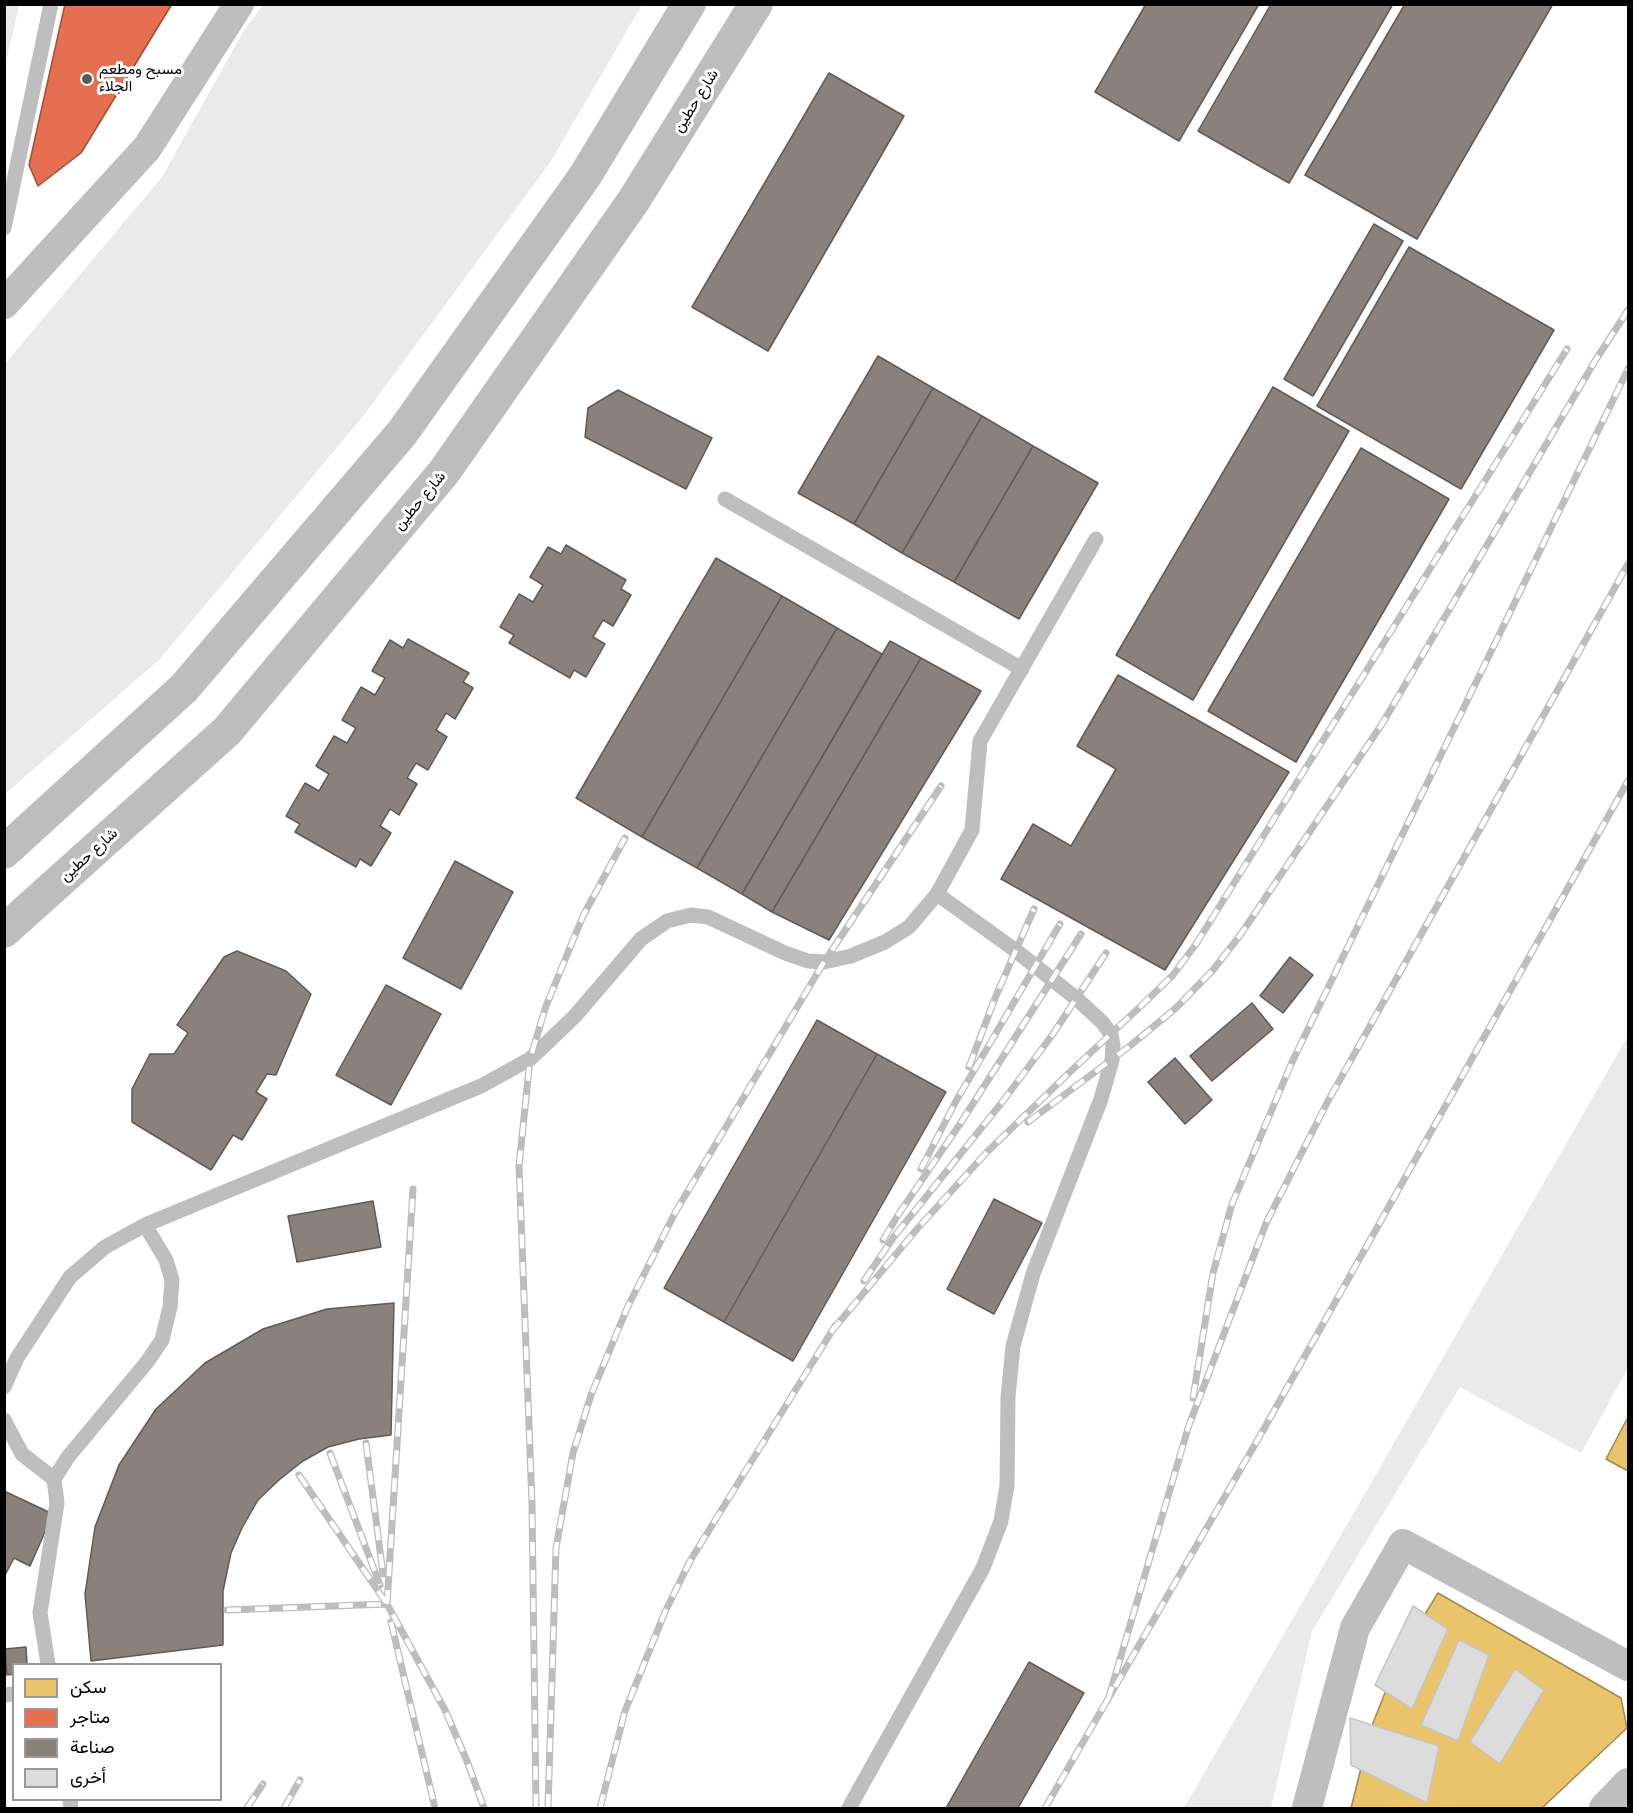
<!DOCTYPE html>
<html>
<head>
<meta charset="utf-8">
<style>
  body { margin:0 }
  #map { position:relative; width:1633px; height:1813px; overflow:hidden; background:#fff; font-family:"Open Sans",Vazirmatn,sans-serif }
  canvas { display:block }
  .frame { position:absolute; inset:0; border:6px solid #000; pointer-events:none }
  .legend { position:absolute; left:12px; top:1663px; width:210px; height:138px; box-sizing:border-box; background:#fff; border:2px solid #999; margin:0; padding:8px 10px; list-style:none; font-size:18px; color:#000 }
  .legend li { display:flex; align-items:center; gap:12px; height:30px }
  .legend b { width:30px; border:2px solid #999 }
</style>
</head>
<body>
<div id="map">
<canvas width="1633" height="1813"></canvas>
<div class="frame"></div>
<ul class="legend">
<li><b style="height:16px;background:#e9c46a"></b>سكن</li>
<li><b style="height:16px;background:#e76f51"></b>متاجر</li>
<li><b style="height:16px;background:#8a817c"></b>صناعة</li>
<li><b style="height:16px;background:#dcdcdc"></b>أخرى</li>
</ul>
</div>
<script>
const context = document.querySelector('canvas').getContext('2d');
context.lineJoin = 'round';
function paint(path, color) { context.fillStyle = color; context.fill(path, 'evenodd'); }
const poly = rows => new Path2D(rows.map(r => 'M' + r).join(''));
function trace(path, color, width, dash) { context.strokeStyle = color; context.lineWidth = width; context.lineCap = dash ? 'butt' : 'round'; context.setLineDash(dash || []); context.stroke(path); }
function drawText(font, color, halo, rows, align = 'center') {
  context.font = font + ' "Open Sans",Vazirmatn,sans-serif'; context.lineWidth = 6; context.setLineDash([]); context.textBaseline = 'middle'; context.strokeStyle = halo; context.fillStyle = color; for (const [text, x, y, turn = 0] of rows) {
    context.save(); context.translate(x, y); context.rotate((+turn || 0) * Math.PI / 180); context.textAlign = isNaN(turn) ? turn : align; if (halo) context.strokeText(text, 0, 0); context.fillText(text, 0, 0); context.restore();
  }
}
paint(poly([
  [5,4,19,5,5,68,4,5],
  [263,5,642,5,551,161,364,415,160,659,5,794,5,364,162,177,243,32],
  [1628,1036,1628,1368,1581,1453,1460,1387,1312,1631,1271,1808,1184,1808]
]), '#eaeaea');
const homes = poly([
  [1628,1417,1628,1471,1606,1459,1628,1417],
  [1438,1593,1621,1698,1627,1728,1542,1808,1351,1808,1371,1728,1400,1655,1438,1593]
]);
paint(homes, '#e9c46a');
trace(homes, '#a3894a', 1.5);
const shops = poly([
  [65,4,172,4,81,153,38,186,29,165,65,4]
]);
paint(shops, '#e76f51');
trace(shops, '#a24e39', 1.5);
const industry = poly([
  [1146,4,1259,4,1179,141,1095,92,1146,4],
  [1271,4,1393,4,1289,183,1198,131,1271,4],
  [1405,4,1553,4,1417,239,1305,175,1405,4],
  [829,73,904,116,768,351,692,307,829,73],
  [1374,224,1403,241,1313,396,1284,379,1374,224],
  [1409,247,1554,330,1461,489,1317,406,1409,247],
  [878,356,933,388,854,524,798,493,878,356],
  [1273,387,1349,431,1193,700,1116,655,1273,387],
  [933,388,982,416,902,553,854,524,933,388],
  [618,390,712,438,686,489,585,437,588,408,618,390],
  [982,416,1033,446,954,582,902,553,982,416],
  [1033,446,1098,483,1019,619,954,582,1033,446],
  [1361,448,1449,499,1296,762,1208,711,1361,448],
  [566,545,626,580,621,589,631,595,613,626,603,620,593,637,605,644,586,677,574,670,570,678,509,643,514,635,500,627,519,594,533,602,543,585,530,577,548,547,561,554,566,545],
  [716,558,782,596,642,837,576,798,716,558],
  [782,596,837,628,697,868,642,837,782,596],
  [837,628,882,654,742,894,697,868,837,628],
  [408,639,469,673,463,682,473,688,455,719,446,713,436,730,447,737,428,770,416,763,407,778,417,784,399,815,390,809,380,826,391,833,371,866,360,859,356,867,295,832,300,824,286,816,305,783,319,791,329,774,316,766,334,736,347,743,356,728,342,720,361,687,375,695,385,678,372,671,390,640,403,648,408,639],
  [890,641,921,658,772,912,742,894,890,641],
  [921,658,981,691,829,940,772,912,921,658],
  [1118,675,1289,772,1165,970,1001,879,1033,824,1071,846,1116,769,1077,746,1118,675],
  [455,861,513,892,461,989,403,958,455,861],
  [237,951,286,971,311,994,276,1075,267,1074,256,1092,267,1099,242,1140,233,1135,211,1170,132,1122,132,1089,150,1054,174,1054,188,1033,177,1025,224,957,237,951],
  [1290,957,1313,975,1283,1013,1260,996,1290,957],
  [386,985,441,1014,391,1105,336,1075,386,985],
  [1252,1003,1273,1029,1212,1081,1190,1056,1252,1003],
  [817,1020,877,1054,724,1322,664,1288,817,1020],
  [877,1054,946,1092,793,1361,724,1322,877,1054],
  [1175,1058,1212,1100,1185,1124,1148,1082,1175,1058],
  [994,1199,1042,1223,994,1314,947,1289,994,1199],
  [373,1201,381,1247,297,1262,288,1216,373,1201],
  [394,1303,391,1435,359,1439,328,1447,303,1461,279,1480,258,1500,242,1528,231,1553,223,1591,223,1645,91,1661,85,1594,95,1527,119,1465,156,1409,205,1363,263,1329,327,1309,394,1303],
  [4,1491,53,1514,30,1566,14,1558,4,1577,4,1491],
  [26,1647,27,1664,14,1664,14,1674,7,1675,5,1649,26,1647],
  [1029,1662,1084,1693,1018,1808,946,1808,1029,1662]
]);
paint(industry, '#8a817c');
trace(industry, '#615a57', 1.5);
const building = poly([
  [1413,1606,1448,1629,1412,1709,1375,1685,1413,1606],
  [1459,1640,1489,1655,1458,1741,1421,1725,1459,1640],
  [1515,1669,1544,1690,1500,1764,1470,1742,1515,1669],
  [1350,1718,1439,1746,1427,1803,1351,1765,1350,1718]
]);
paint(building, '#dcdcdc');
trace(building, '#c5c5c5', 1.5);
const primary = poly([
  [4,852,184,688,402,433,585,176,689,4],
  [4,931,227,731,444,472,634,200,756,4]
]);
trace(primary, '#dbdbdb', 34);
trace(poly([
  [4,228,51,4],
  [725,499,1022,669],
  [4,1387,17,1358,70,1277,105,1247,145,1225,481,1086,530,1059,575,1016,641,939,667,921,691,915,708,917,785,953,808,961,824,962,851,956,885,942,909,927,937,894,972,830,980,741,1096,539],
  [4,1420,22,1454,54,1479,57,1503,40,1613,48,1664],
  [54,1479,68,1457,147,1362,162,1340,170,1307,172,1280,166,1260,145,1225],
  [4,1695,14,1694],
  [70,1800,71,1808],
  [849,1808,983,1568,1001,1521,1007,1485,1008,1397,1013,1346,1033,1274,1101,1099,1112,1060,1113,1046,1111,1034,1102,1022,1077,999,1015,950,937,894]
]), '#bebebe', 15);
trace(poly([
  [4,304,147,148,239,4],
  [1307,1808,1355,1628,1403,1544,1628,1666],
  [1604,1808,1628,1783]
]), '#bebebe', 30);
trace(primary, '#bdbdbd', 33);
const rail = poly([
  [969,1067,995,998,1034,909],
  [1028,1122,1131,1045,1176,1008,1213,970,1241,934,1382,724,1595,361,1628,310],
  [921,1169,956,1101,1060,924],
  [883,1240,898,1215,960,1124,1081,934],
  [864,1281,893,1238,1003,1101,1053,1034,1106,953],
  [831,1332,917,1229,987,1152,1071,1071,1143,1004,1173,975,1196,944,1567,349],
  [1193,1398,1213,1273,1232,1204,1292,1062,1628,369],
  [366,1443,383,1574],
  [330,1453,380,1585],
  [299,1475,387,1604,445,1710,467,1761,484,1808],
  [387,1604,413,1189],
  [227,1610,387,1604],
  [391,1622,435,1808],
  [1108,1700,1189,1425,1267,1221,1328,1101,1628,564],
  [247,1808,263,1784],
  [284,1808,300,1780],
  [536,1808,532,1503,519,1166,530,1059,546,1006,583,916,625,838],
  [548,1808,556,1548,573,1453,591,1395,628,1306,676,1211,824,962,941,786],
  [600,1808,625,1711,665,1612,690,1561,835,1326],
  [1045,1808,1265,1427,1628,781]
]);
trace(rail, '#bdbdbd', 7);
trace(rail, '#fff', 4.5, [14]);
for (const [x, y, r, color] of [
  [87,79,6,"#595959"]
]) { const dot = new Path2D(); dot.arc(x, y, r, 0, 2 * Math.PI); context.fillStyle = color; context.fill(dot); trace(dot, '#fff', 2); }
drawText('15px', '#000', '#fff', [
  ["مسبح ومطعم",99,70],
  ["الجلاء",99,87]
], 'left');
drawText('15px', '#000', '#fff', [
  ["شارع حطين",696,101,-58],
  ["شارع حطين",420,501,-50],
  ["شارع حطين",89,855,-42]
]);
</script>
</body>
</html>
